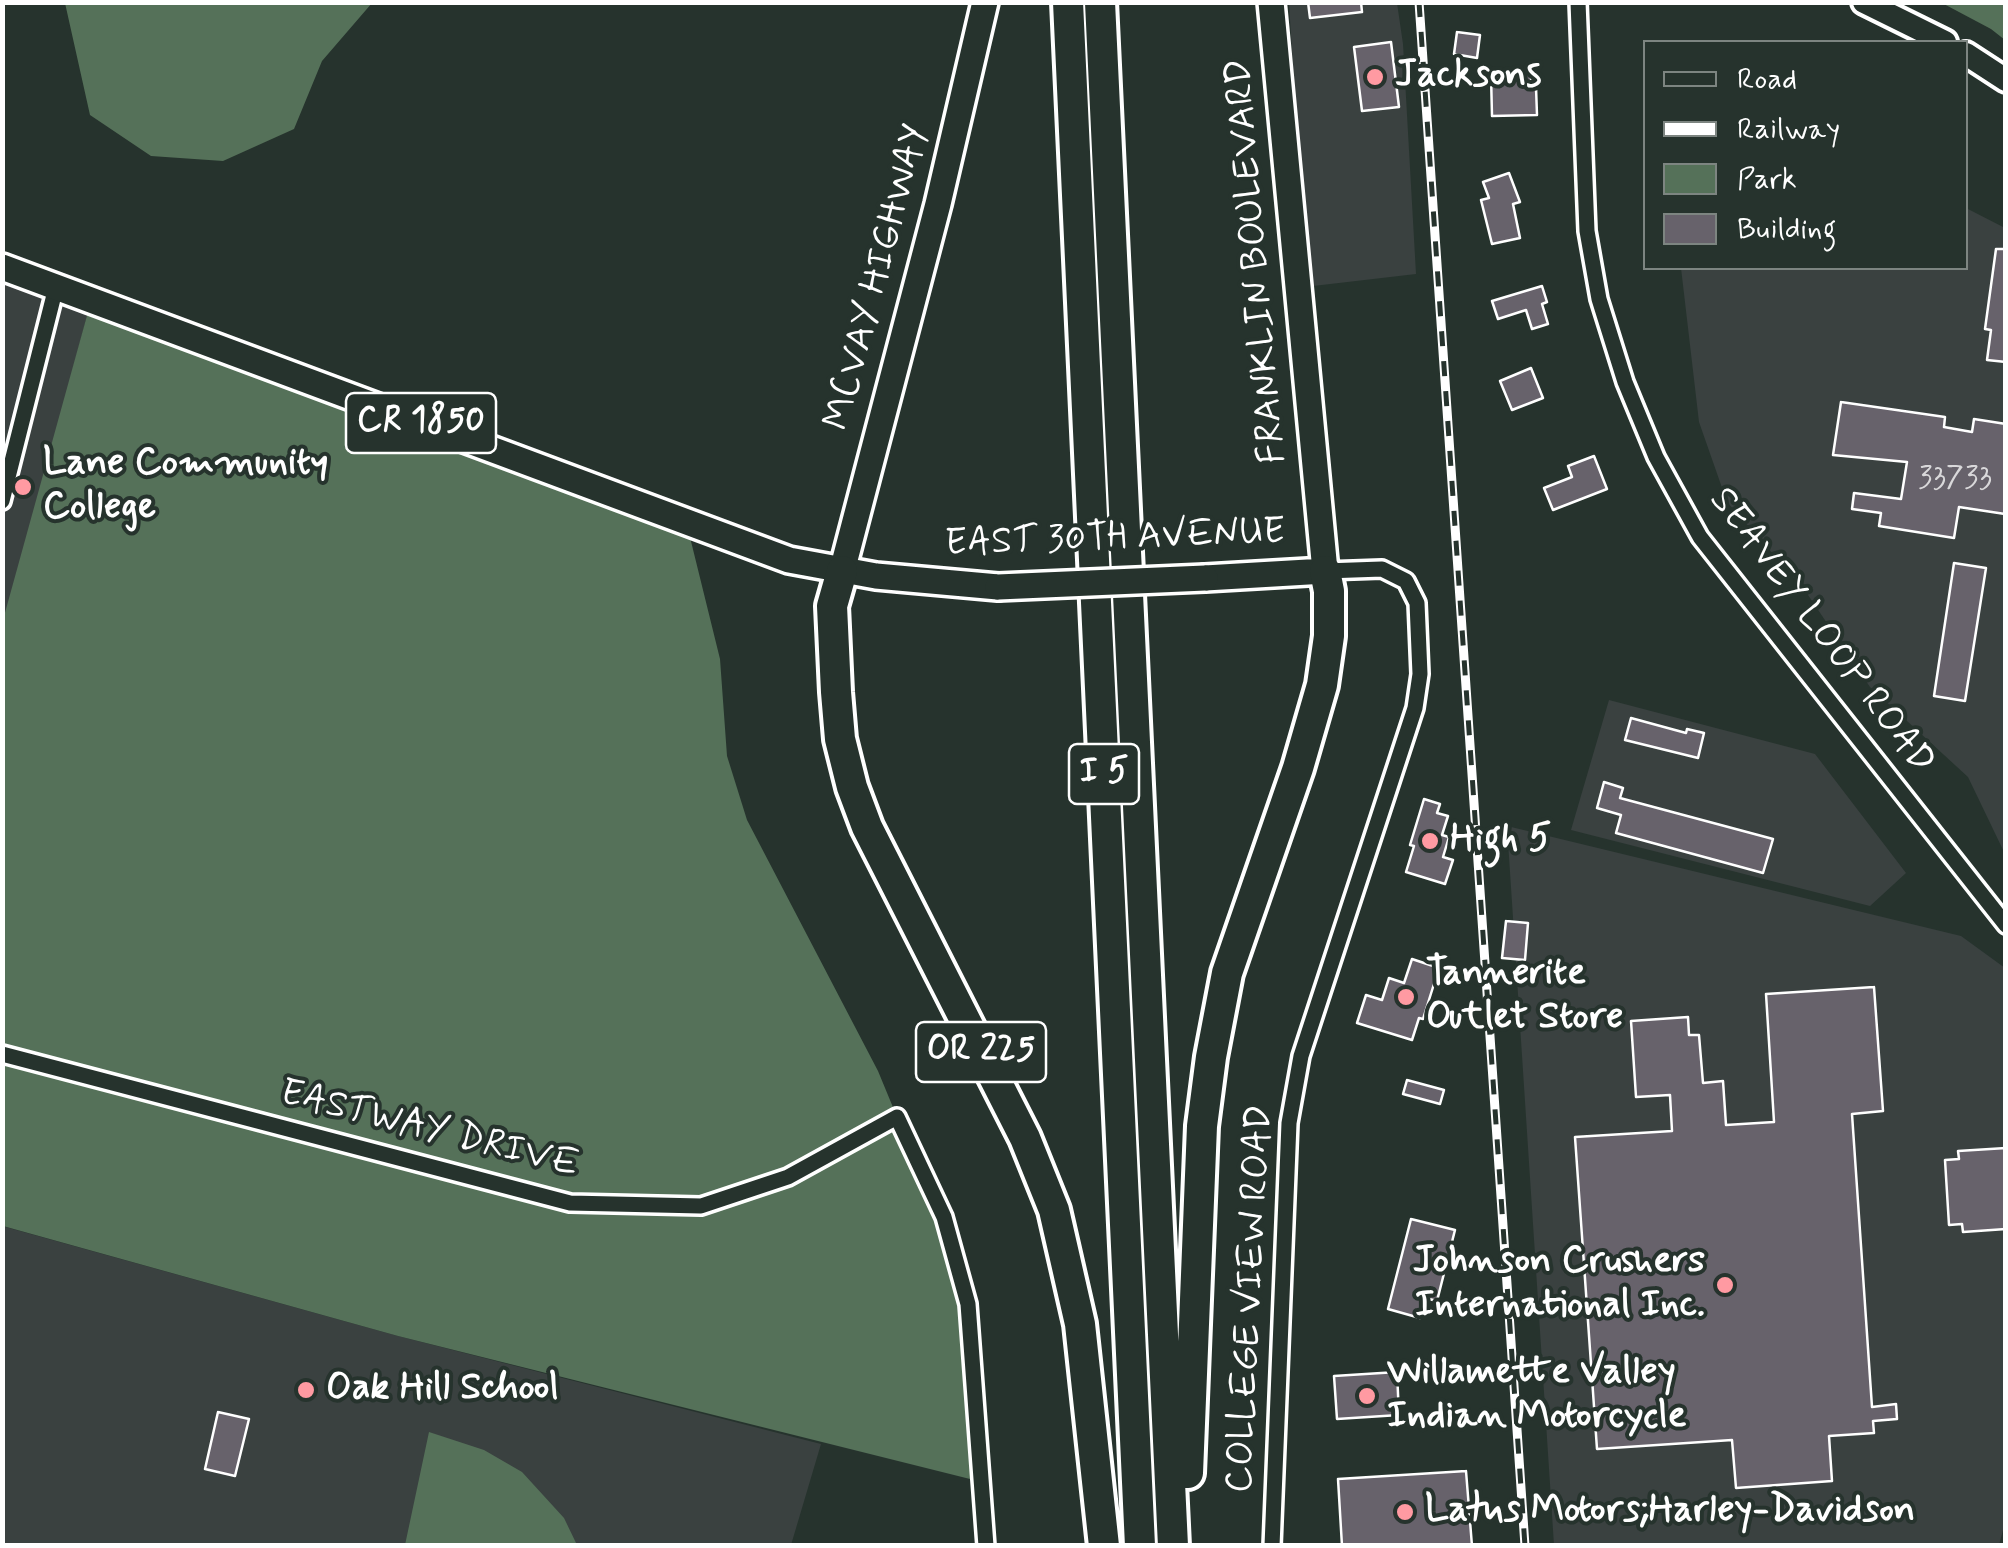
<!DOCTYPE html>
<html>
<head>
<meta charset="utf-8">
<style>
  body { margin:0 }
  #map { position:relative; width:2008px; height:1548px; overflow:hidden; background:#26332d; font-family:Mynerve,sans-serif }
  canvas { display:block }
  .frame { position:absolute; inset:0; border:5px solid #fff; pointer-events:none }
  .legend { position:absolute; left:1643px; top:40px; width:325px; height:230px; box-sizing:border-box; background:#26332d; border:2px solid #7d8581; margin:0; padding:12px 18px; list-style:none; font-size:30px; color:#fff }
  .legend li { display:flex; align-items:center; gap:20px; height:50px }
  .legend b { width:50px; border:2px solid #7d8581 }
</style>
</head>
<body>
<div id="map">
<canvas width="2008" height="1548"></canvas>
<div class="frame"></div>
<ul class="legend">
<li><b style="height:12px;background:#26332d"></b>Road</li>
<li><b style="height:12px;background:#fff"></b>Railway</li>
<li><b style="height:28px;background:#557159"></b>Park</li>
<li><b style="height:28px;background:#67626b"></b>Building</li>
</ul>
</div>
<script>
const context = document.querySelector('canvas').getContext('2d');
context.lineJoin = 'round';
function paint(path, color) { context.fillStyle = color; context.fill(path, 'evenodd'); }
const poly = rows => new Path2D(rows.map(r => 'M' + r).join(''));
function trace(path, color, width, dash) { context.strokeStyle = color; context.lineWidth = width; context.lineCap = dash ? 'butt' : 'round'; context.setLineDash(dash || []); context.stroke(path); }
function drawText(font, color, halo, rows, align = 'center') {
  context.font = font + ' Mynerve,sans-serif'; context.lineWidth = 8; context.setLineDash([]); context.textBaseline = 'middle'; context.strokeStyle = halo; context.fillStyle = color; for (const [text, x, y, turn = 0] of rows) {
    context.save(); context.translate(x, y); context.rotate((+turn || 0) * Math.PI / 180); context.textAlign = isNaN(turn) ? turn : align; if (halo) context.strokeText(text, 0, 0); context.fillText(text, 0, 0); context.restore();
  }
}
paint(poly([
  [1289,3,1397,3,1403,44,1416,274,1313,286,1299,165],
  [1966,208,2005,228,2005,854,1968,777,1870,687,1804,589,1727,502,1699,422,1681,268,1966,268],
  [3,268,91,301,3,633],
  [1609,700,1815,754,1906,873,1870,906,1571,830],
  [1507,826,1961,936,2005,968,2006,1519,1999,1545,1554,1545],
  [2,1226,398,1336,821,1444,791,1545,3,1545]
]), '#3a4140');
paint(poly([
  [65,3,65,2,372,3,322,61,294,129,223,161,151,156,90,115],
  [1942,3,2005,3,2005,40,1991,29],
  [91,301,686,521,720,659,727,756,747,820,878,1071,954,1255,982,1482,398,1336,3,1226,3,620],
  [429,1432,484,1450,522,1472,564,1518,577,1545,405,1545]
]), '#557159');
const building = poly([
  [1308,2,1361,2,1362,12,1310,18,1308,2],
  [1457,32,1480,35,1477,58,1454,54,1457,32],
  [1391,42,1399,107,1362,111,1354,47,1391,42],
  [1531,74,1531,87,1536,87,1537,115,1492,116,1491,75,1531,74],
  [1509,173,1520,202,1513,204,1520,238,1492,244,1481,200,1489,198,1483,182,1509,173],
  [1996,249,2006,249,2006,362,1987,360,1991,330,1985,329,1996,249],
  [1542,286,1547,302,1542,304,1548,324,1532,329,1526,310,1498,319,1492,301,1542,286],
  [1531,368,1543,398,1512,410,1500,381,1531,368],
  [1841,402,1945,417,1944,427,1972,432,1974,419,2006,424,2005,514,1959,507,1954,538,1879,526,1881,513,1852,509,1854,493,1901,499,1907,462,1833,455,1841,402],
  [1594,456,1607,489,1553,510,1544,488,1572,477,1568,466,1594,456],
  [1954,563,1986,568,1965,701,1934,696,1954,563],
  [1631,718,1686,733,1687,729,1704,733,1698,758,1625,740,1631,718],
  [1604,782,1623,788,1620,798,1773,839,1763,873,1616,833,1621,815,1597,808,1604,782],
  [1424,799,1440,804,1437,813,1448,816,1442,835,1449,837,1443,857,1453,860,1445,884,1406,872,1414,846,1410,845,1424,799],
  [1506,921,1528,923,1525,960,1502,958,1506,921],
  [1412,959,1439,968,1423,1019,1419,1018,1412,1040,1357,1023,1366,995,1382,1000,1389,978,1404,983,1412,959],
  [1874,987,1883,1111,1852,1114,1872,1407,1896,1404,1897,1419,1873,1421,1874,1433,1829,1436,1832,1481,1736,1488,1732,1440,1597,1449,1575,1137,1672,1131,1670,1095,1636,1097,1631,1021,1688,1017,1689,1035,1699,1035,1703,1083,1723,1081,1726,1125,1774,1122,1766,994,1874,987],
  [1407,1080,1444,1090,1440,1104,1403,1094,1407,1080],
  [2006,1148,2006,1229,1963,1232,1962,1224,1949,1225,1945,1160,1959,1159,1958,1151,2006,1148],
  [1411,1219,1455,1230,1437,1301,1425,1298,1420,1318,1388,1309,1411,1219],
  [1397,1372,1399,1415,1337,1419,1334,1376,1397,1372],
  [218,1412,249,1419,235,1476,205,1469,218,1412],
  [1466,1471,1472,1546,1342,1546,1338,1479,1466,1471]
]);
paint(building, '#67626b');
trace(building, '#fff', 2.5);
const minor = poly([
  [1578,2,1587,231,1599,299,1625,382,1656,457,1700,537,2006,925],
  [2,501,56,287],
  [2,1054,570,1203,701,1206,788,1177,897,1117,944,1217,968,1304,986,1546],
  [1272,1546,1289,1123,1301,1056,1415,708,1420,674,1417,603,1406,581,1382,569,1325,571]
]);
const secondary = poly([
  [1864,2,1945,42],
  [1966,54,2006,80]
]);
const primary = poly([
  [2,267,789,560,876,576,998,587],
  [842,571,938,204,985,2],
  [1205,578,1325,571,1271,2]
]);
const motorway = poly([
  [1068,2,1140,1546],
  [1100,2,1173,1546],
  [842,571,832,606,836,692,840,739,852,787,867,827,1025,1138,1054,1210,1080,1324,1104,1546],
  [1188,1473,1202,1126,1211,1057,1227,973,1298,768,1322,685,1329,636,1329,591,1325,571]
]);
trace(minor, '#fff', 22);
trace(secondary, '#fff', 30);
trace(primary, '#fff', 32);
trace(motorway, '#fff', 38);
trace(minor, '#26332d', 15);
trace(secondary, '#26332d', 22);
trace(primary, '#26332d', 25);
trace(motorway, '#26332d', 30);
const rail = poly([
  [1419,2,1525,1546]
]);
trace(rail, '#fff', 9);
trace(rail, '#26332d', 5, [15]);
const primaryBridge = poly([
  [998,587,1205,578]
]);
trace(primaryBridge, '#fff', 32, []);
trace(primaryBridge, '#26332d', 25);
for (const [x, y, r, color] of [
  [1375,77,10,"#ff9aa2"],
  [23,487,10,"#ff9aa2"],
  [1430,841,10,"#ff9aa2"],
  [1406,997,10,"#ff9aa2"],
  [1725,1285,10,"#ff9aa2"],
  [306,1390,10,"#ff9aa2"],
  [1367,1396,10,"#ff9aa2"],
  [1405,1512,10,"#ff9aa2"]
]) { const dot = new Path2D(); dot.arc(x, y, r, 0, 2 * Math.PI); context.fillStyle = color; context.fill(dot); trace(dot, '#26332d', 4); }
drawText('32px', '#d9d8da', null, [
  ["33733",1955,480]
]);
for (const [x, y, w] of [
  [421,423,150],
  [1104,774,70],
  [981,1052,130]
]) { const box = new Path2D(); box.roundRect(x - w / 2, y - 30, w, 60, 8); context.fillStyle = '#26332d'; context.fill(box); trace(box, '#fff', 2.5); }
drawText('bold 35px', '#fff', null, [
  ["CR 1850",421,423],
  ["I 5",1104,774],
  ["OR 225",981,1052]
]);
drawText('bold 38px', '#fff', '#26332d', [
  ["Jacksons",1395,77],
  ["Lane Community",43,465],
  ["College",43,509],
  ["High 5",1450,841],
  ["Tannerite",1426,975],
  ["Outlet Store",1426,1019],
  ["Johnson Crushers",1705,1263,"right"],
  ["International Inc.",1705,1307,"right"],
  ["Willamette Valley",1387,1374],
  ["Indian Motorcycle",1387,1418],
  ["Oak Hill School",326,1390],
  ["Latus Motors;Harley-Davidson",1425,1512]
], 'left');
drawText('38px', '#fff', '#26332d', [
  ["FRANKLIN BOULEVARD",1258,261,-95],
  ["MCVAY HIGHWAY",879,278,-75],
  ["EAST 30TH AVENUE",1115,540,-2],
  ["SEAVEY LOOP ROAD",1820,632,53],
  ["EASTWAY DRIVE",429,1131,14],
  ["COLLEGE VIEW ROAD",1252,1299,-87]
]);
</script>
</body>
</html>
